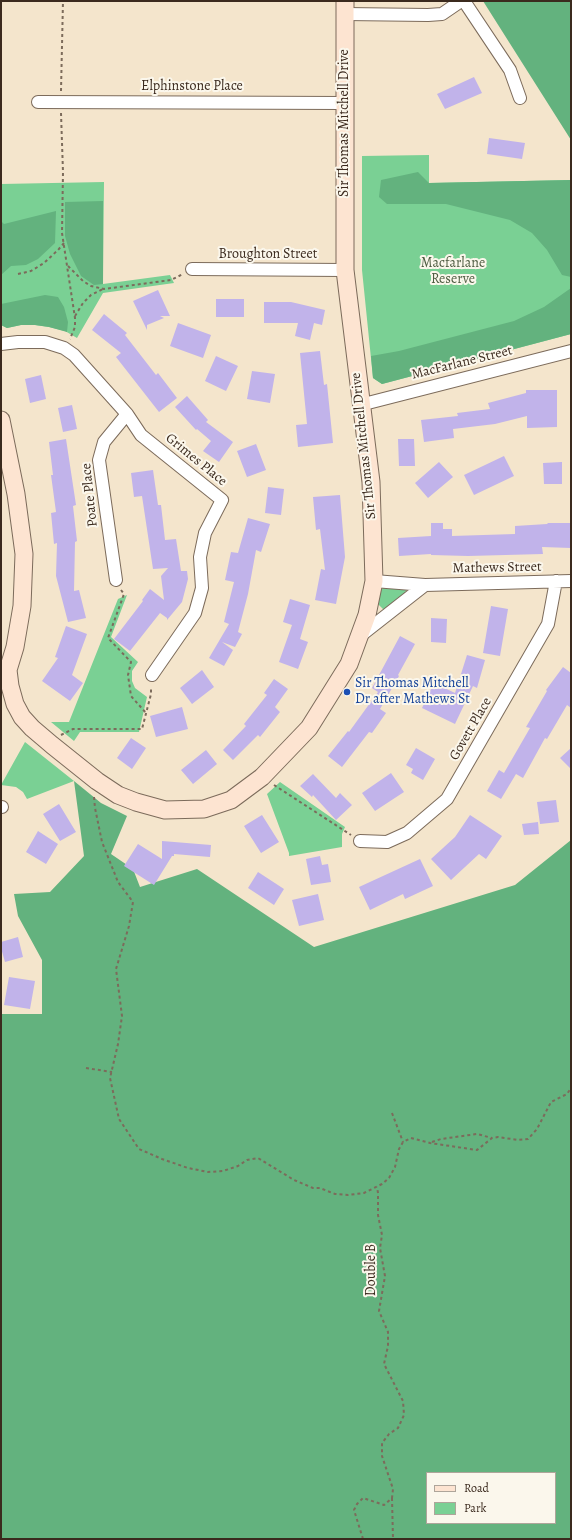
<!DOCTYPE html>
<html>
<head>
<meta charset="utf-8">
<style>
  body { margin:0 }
  #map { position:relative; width:572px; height:1540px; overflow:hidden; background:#f4e5cc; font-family:Alegreya,serif }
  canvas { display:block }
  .frame { position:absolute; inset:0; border:2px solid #3b2a1e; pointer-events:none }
  .legend { position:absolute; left:426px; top:1472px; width:130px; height:52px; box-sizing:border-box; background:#fbf7ec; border:1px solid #aea59a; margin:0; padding:5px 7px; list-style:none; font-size:12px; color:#3b2a1e }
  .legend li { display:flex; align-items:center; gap:8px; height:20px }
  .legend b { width:20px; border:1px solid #aea59a }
</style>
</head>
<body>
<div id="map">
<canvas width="572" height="1540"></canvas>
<div class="frame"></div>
<ul class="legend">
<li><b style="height:5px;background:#fde4d1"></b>Road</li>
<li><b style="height:11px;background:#7ad094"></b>Park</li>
</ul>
</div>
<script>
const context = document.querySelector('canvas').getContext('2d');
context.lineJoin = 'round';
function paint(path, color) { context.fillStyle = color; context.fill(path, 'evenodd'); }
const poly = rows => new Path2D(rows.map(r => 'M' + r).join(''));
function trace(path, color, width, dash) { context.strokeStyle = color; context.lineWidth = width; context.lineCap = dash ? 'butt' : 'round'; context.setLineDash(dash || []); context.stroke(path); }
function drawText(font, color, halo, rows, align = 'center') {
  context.font = font + ' Alegreya,serif'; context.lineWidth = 4; context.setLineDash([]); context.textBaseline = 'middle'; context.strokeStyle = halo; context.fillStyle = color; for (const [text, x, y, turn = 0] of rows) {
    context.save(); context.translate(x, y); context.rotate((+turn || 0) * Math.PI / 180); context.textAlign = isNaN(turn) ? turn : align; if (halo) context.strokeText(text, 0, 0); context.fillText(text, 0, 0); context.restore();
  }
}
paint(poly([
  [429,155,429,183,571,180,571,334,382,384,373,378,362,270,362,156],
  [104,182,103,284,170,275,174,283,103,293,77,338,65,331,49,327,35,325,21,325,7,328,1,325,1,184],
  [385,586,404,588,406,590,405,594,387,609,383,609,378,604,380,591],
  [127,595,111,637,138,662,132,671,132,681,135,688,147,697,139,732,80,732,74,741,51,722,69,722,118,599],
  [25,742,74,781,27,799,23,792,16,787,1,785],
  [280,782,345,827,342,834,342,847,289,856,289,853,267,794]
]), '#7ad094');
paint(poly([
  [483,1,571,1,571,140],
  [418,172,429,183,571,180,571,277,562,275,547,250,532,233,510,220,446,204,387,204,379,197,381,180],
  [103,201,103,284,94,285,81,276,70,254,65,236,65,202],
  [56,211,55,243,38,259,26,265,11,266,1,275,1,221,4,224],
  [571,288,571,334,382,384,373,378,371,356,399,351,514,321,544,307],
  [45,295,58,297,64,307,68,322,67,332,49,327,35,325,21,325,7,328,1,325,1,304],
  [74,781,101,803,127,816,111,854,133,869,140,887,197,869,314,947,515,885,571,840,571,1539,1,1539,1,1014,42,1014,42,960,18,916,14,894,50,892,84,856],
  [427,1473,555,1473,555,1523,427,1523]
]), '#63b27e');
paint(poly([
  [474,77,482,93,445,109,437,94],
  [489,138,525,143,522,159,487,154],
  [158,290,170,316,160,316,164,318,147,325,147,330,133,301],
  [216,299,244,299,244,317,216,317],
  [264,302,291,302,325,310,322,325,314,323,310,340,295,336,298,323,264,323],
  [104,314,127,333,125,335,156,375,158,373,177,398,159,412,116,357,121,353,92,330],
  [178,323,211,335,203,358,170,346],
  [320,351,324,385,327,384,333,443,298,447,296,425,307,424,300,353],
  [216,356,238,366,226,391,205,381],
  [252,371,275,374,270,403,247,399],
  [41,375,46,399,30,403,25,379],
  [526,390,557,390,557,427,527,428,527,416,495,424,453,429,454,438,424,442,421,420,458,416,457,413,490,409,488,403,526,393],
  [187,396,208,420,206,422,233,442,219,462,203,451,211,441,197,429,196,430,175,407],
  [72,405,77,429,63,432,58,408],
  [66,439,76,505,73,506,77,541,75,542,74,591,79,590,86,618,68,622,56,576,57,543,54,544,51,513,56,512,51,475,53,475,49,442],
  [398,439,414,439,415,466,399,466],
  [256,444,266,470,247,477,237,451],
  [504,456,514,476,474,495,464,475],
  [439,462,453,477,428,498,415,483],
  [562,462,562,484,544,484,543,463],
  [153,470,158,505,161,505,165,540,176,539,181,571,187,571,188,579,182,602,167,620,167,618,160,613,130,651,114,639,143,601,142,600,150,589,164,600,161,576,168,568,153,569,142,496,134,497,131,473],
  [268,487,284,489,281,515,265,513],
  [340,495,345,557,336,604,315,600,321,569,325,570,320,529,316,530,313,497],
  [248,518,270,524,261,552,256,550,248,594,238,632,242,634,235,647,222,642,233,650,224,666,209,658,229,624,224,622,234,582,225,580,231,552,238,553],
  [431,523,443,523,443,529,452,529,452,536,515,534,515,526,547,524,548,523,571,523,571,548,542,547,543,554,468,556,431,555,431,554,399,556,398,538,431,536],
  [290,599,310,605,300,639,308,642,298,669,279,662,292,625,283,622],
  [491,606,508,609,500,656,483,653],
  [431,618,447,619,446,643,431,642],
  [66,626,87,634,72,675,83,683,70,701,42,681,58,658,55,657],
  [400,636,415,644,398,675,399,676,380,709,386,713,372,733,369,732,342,767,328,756,348,731,349,732,378,692,372,688],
  [467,655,485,660,477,688,473,686,455,724,422,708,434,683,455,693],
  [563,667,571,673,571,708,567,705,547,739,545,738,523,778,516,774,501,799,487,791,499,770,504,773,530,728,526,727,547,691,546,690],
  [202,670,214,687,192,704,180,688],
  [274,679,288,689,275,707,280,712,260,737,258,735,233,760,223,750,246,726,244,724,267,695,264,693],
  [182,707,188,729,156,737,150,716],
  [131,738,146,748,132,769,117,758],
  [416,748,435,759,423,780,411,773,413,769,406,765],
  [571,748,571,769,560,758],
  [206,750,217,764,193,784,181,770],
  [391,773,404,792,375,811,362,793],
  [313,774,336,798,340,793,352,805,336,820,313,795,312,797,300,786],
  [556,800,559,822,540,824,537,802],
  [59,804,76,832,60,841,43,814],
  [262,815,279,842,261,853,244,826],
  [470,815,502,836,486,859,479,854,451,880,431,859,455,837],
  [538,822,539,834,524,835,522,824],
  [38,831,58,844,46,864,26,852],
  [162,841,211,845,210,857,174,854,174,856,172,856,154,885,124,866,138,844,162,859],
  [320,856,322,865,328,864,331,882,311,885,306,859],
  [420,859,433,886,405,899,403,894,370,910,359,887],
  [258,872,284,889,274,905,248,888],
  [318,894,324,920,299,926,292,900],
  [18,937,23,957,5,962,1,948,1,942],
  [9,977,35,981,30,1009,4,1005]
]), '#c1b3ea');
const street = poly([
  [464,1,510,70,520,98],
  [345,14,428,15,442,14,461,1],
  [38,102,345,103],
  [192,269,345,270],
  [1,344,18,342,45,342,64,348,74,355,127,414,141,435,222,500,205,533,200,557,202,588,195,613,152,675],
  [360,405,571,351],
  [116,580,99,460,104,442,127,414],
  [374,581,425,585,571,581],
  [360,636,425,585],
  [1,807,2,807],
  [360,841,387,842,407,833,447,799,548,624,556,581]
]);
const secondary = poly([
  [1,420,16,494,24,554,22,606,15,647,8,670,10,686,15,704,22,717,32,728,52,745,97,781,118,795,136,802,165,810,204,809,231,800,262,777,309,728,349,664,367,615,374,581,371,482,345,270,345,1]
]);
trace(street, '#7c6b5b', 14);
trace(secondary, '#7c6b5b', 19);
trace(poly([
  [61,91,63,1],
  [61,113,63,172,62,233,75,318,75,327,70,339],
  [68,266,83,281,91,286,104,289,171,280,183,274],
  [18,274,31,271,44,263,58,250,64,243],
  [75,316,83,303,91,295,103,289],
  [121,590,124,594,108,638,131,662,128,675,131,696,146,713],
  [61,735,73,729,142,729,151,694,151,687],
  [274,785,351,835],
  [94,797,95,808,102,842,118,882,133,902,129,926,116,969,122,1016,118,1044,110,1078,119,1119,139,1149,162,1159,188,1168,208,1172,223,1171,238,1166,247,1160,258,1158,294,1180,313,1188,320,1188,335,1194,348,1195,364,1193,382,1184,389,1178,395,1167,399,1149,403,1142,411,1138,430,1143,477,1150,492,1138,498,1137,518,1140,528,1139,537,1129,551,1102,567,1094,571,1088],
  [86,1068,112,1072],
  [392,1113,403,1142],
  [432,1142,441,1139,477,1134,492,1138],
  [392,1498,393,1539],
  [363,1539,354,1510,357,1504,363,1498,384,1505,392,1498,393,1489,382,1456,382,1443,389,1434,398,1428,404,1415,403,1401,384,1364,388,1346,388,1332,379,1311,385,1276,380,1248,382,1235,378,1215,378,1193,377,1187]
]), '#7c6b5b', 2, [3, 3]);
trace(street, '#fff', 12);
trace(secondary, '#fde4d1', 17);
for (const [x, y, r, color] of [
  [347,692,4,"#1a4fb4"]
]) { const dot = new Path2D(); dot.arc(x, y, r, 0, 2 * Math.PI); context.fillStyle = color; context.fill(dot); trace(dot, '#fbf7ec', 1.5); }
drawText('14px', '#3b2a1e', '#fbf7ec', [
  ["Elphinstone Place",192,87],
  ["Sir Thomas Mitchell Drive",345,123,-90],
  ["Broughton Street",268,255],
  ["MacFarlane Street",462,363,-14],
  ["Sir Thomas Mitchell Drive",364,446,-96],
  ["Grimes Place",196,460,39],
  ["Poate Place",90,495,-96],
  ["Mathews Street",497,568,-1],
  ["Govett Place",471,729,-60],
  ["Double B",372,1270,-90]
]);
drawText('14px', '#4e5c41', '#fbf7ec', [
  ["Macfarlane",453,264],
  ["Reserve",453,280]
]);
drawText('14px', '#164399', '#fbf7ec', [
  ["Sir Thomas Mitchell",355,684],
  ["Dr after Mathews St",355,700]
], 'left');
</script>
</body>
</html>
